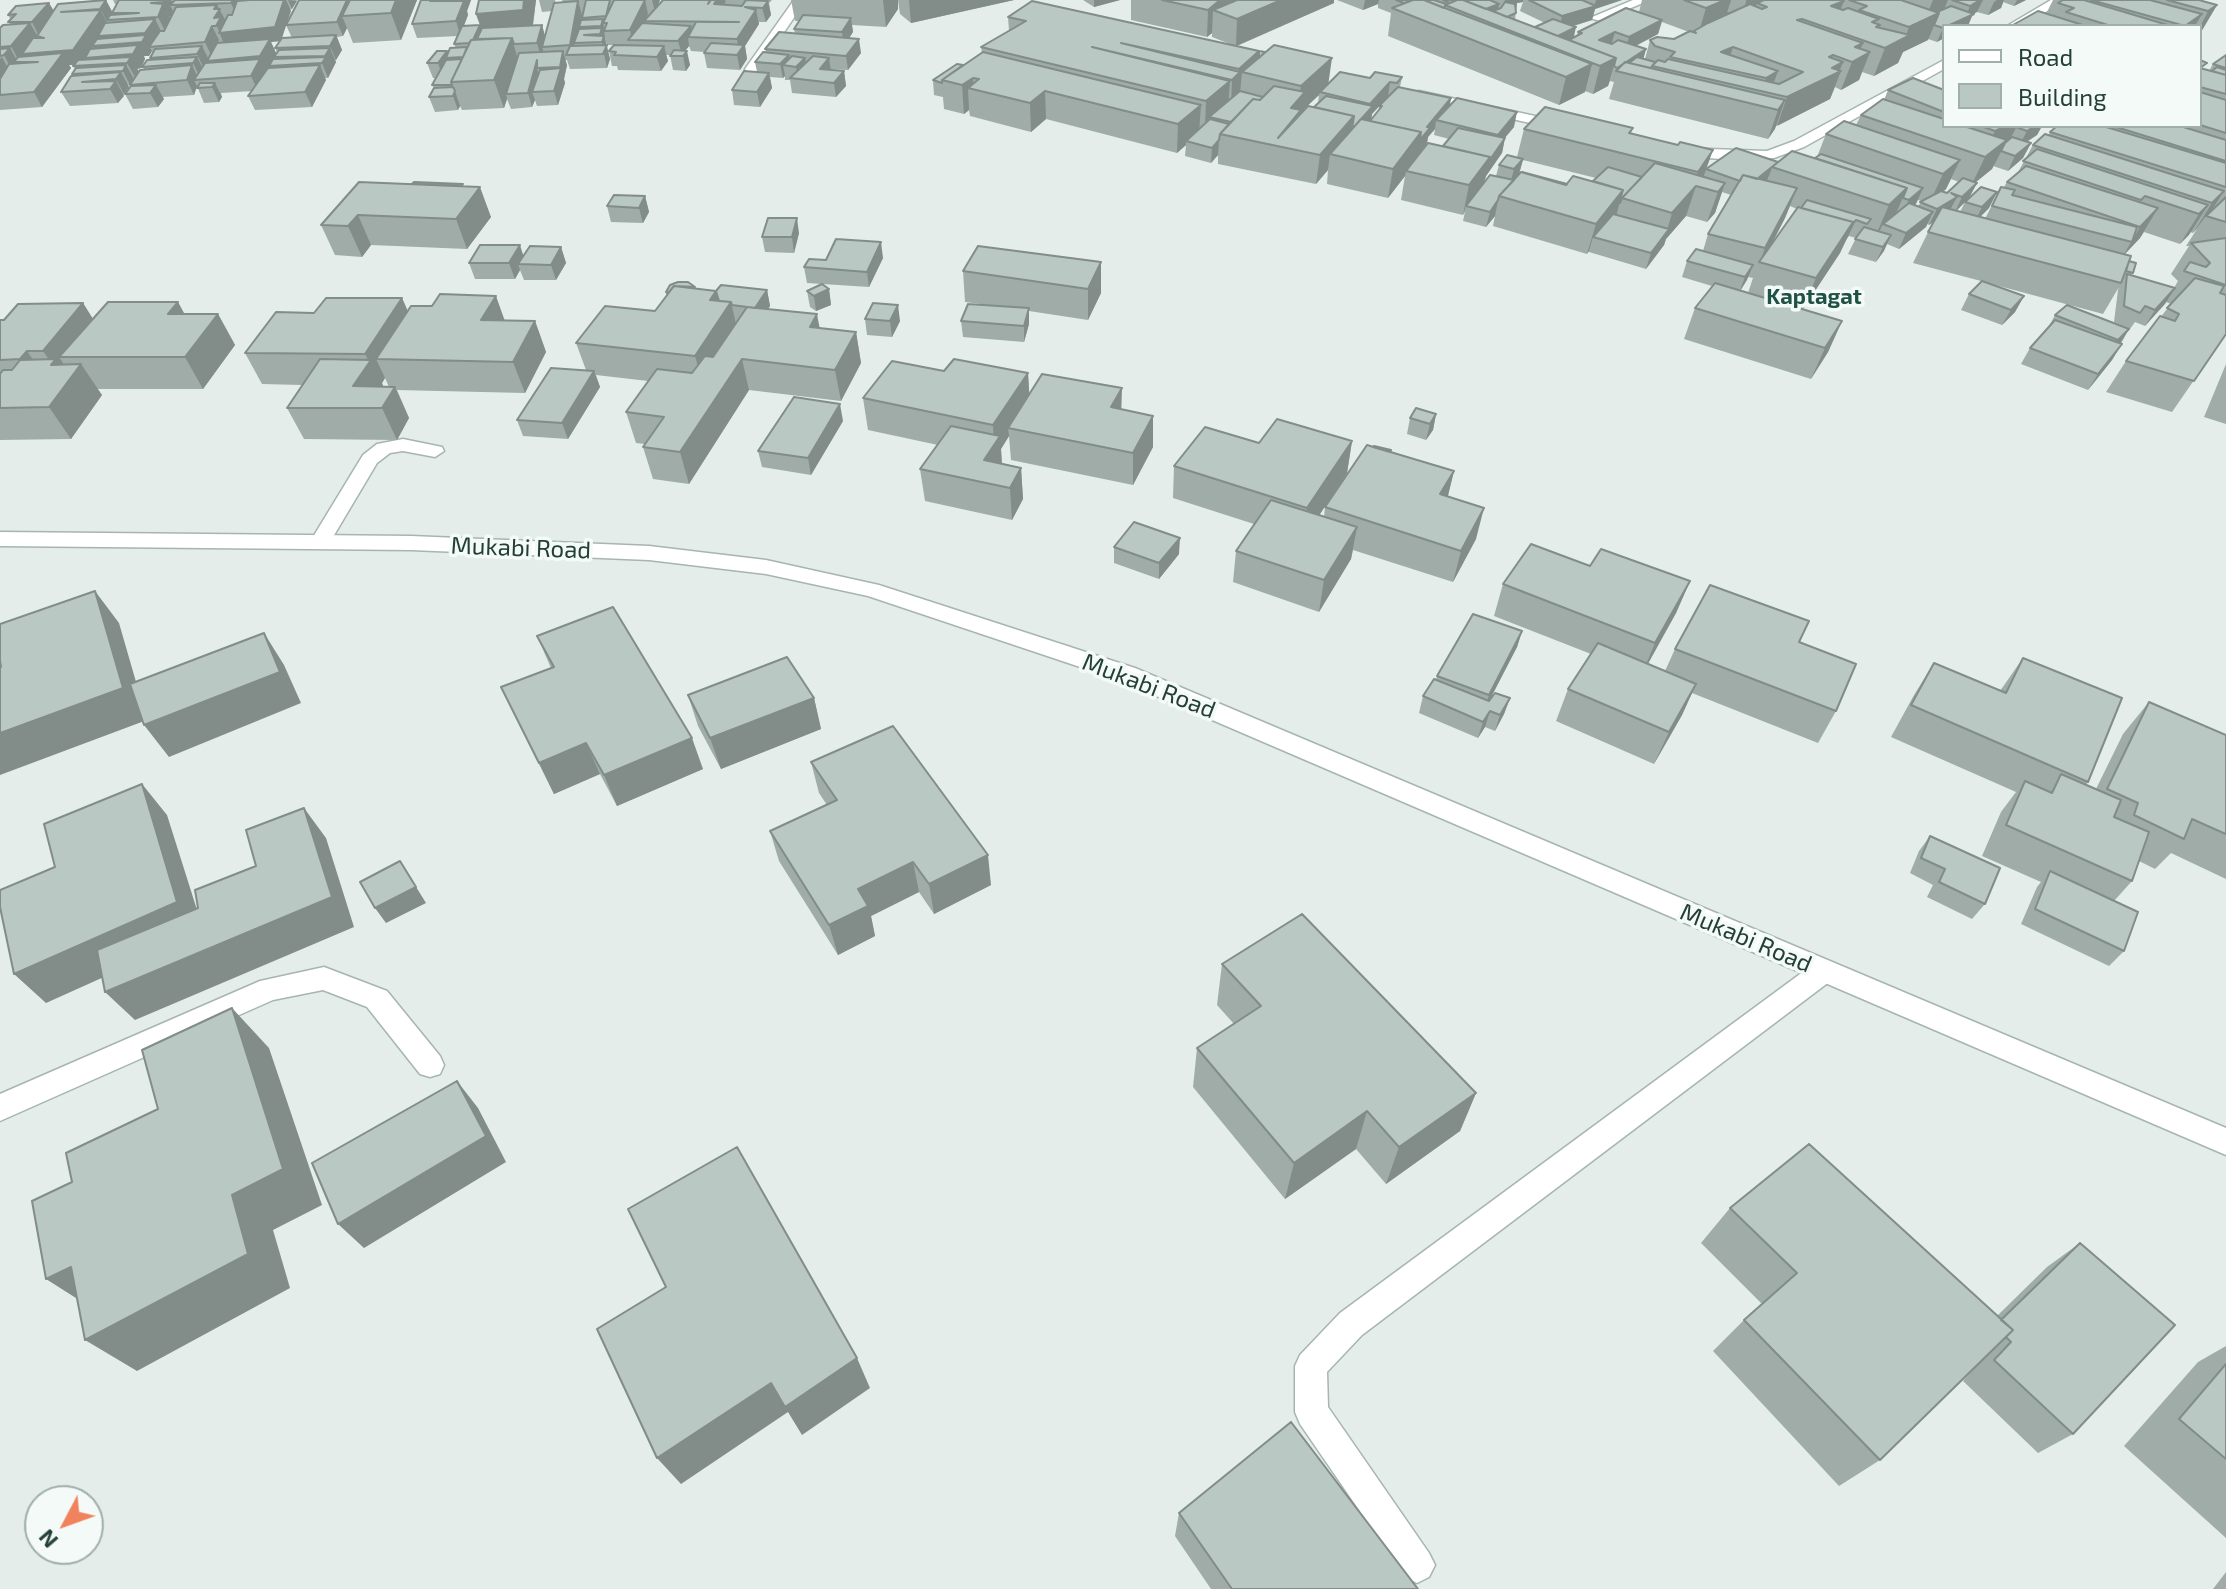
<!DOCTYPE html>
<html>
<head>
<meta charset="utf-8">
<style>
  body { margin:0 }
  #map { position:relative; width:2226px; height:1589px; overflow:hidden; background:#e4ede9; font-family:"Exo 2",sans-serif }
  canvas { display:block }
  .legend { position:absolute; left:1942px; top:24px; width:260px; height:104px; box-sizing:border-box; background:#f4faf7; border:2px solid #a0afaa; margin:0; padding:10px 14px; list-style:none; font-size:24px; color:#233f37 }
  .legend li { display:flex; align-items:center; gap:16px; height:40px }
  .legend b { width:40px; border:2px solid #a0afaa }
  .north { position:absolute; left:24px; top:1485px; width:80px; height:80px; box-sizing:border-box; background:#f4faf7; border:2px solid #a0afaa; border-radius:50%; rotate:229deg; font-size:22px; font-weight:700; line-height:32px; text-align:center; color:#233f37 }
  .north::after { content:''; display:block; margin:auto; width:28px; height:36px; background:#f1825e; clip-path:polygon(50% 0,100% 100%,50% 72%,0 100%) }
</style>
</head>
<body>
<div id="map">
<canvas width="2226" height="1589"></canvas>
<ul class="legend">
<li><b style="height:10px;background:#fff"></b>Road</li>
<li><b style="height:22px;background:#b9c8c2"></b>Building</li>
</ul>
<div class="north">N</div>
</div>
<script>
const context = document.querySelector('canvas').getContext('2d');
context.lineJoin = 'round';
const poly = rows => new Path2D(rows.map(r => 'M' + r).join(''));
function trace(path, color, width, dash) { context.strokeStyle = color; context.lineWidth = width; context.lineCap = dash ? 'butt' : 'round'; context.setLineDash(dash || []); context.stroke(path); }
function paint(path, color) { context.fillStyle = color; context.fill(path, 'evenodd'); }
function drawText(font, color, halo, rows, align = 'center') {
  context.font = font + ' "Exo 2",sans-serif'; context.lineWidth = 7; context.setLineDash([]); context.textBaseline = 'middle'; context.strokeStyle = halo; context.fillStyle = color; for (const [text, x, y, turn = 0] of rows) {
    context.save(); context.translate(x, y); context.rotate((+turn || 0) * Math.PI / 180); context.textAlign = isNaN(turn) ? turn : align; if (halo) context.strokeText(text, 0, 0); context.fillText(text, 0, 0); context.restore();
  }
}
const lane = poly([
  [403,439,442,447,444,451,435,457,403,451,390,453,377,463,327,547,313,547,310,542,363,455,377,444,403,439],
  [1824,960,1833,963,1837,971,1833,979,1362,1335,1327,1372,1328,1407,1429,1553,1435,1565,1429,1577,1417,1583,1405,1577,1300,1424,1295,1412,1295,1366,1300,1355,1340,1313,1815,963,1824,960],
  [324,967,387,991,440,1056,444,1065,440,1074,430,1077,420,1074,367,1007,323,990,273,1000,0,1121,0,1094,260,981,324,967]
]);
const street = poly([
  [794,0,806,0,757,72,747,72,745,69,794,0],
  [1633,0,1650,0,1600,21,1590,18,1633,0],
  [2051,0,2066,0,2022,26,2007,26,2051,0],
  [1944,60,1944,69,1804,147,1774,158,1734,160,1681,156,1674,152,1681,148,1767,151,1794,141,1944,60],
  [1419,91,1563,122,1570,126,1563,130,1414,98,1414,92,1419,91],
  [0,532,411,536,649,546,766,560,879,585,1135,668,2226,1128,2226,1155,1119,680,868,596,766,574,649,560,411,550,0,546,0,532]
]);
trace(lane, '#a6b5b0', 3);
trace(street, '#a6b5b0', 3);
paint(lane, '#fff');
paint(street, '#fff');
paint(poly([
  [106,0,113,13,117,4,115,4,113,0,297,0,292,9,290,10,281,40,292,38,286,25,299,0,417,0,401,40,353,43,347,28,343,36,337,37,342,50,336,60,335,60,336,62,328,78,325,78,326,80,312,107,255,110,248,96,252,91,221,93,222,97,219,102,204,103,197,86,194,95,162,97,164,99,158,107,133,109,125,94,131,86,130,85,128,85,129,87,118,103,70,106,61,92,73,76,72,74,75,69,73,66,74,65,69,65,71,68,42,107,0,110,0,28,10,24,8,22,11,20,8,15,49,3,54,11],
  [280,41,275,48,277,52,274,57,275,59,272,61,276,53,271,42],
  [152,51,153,53,150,58,151,60,142,67,144,69,139,71,137,69,141,68,145,59,144,56,149,56],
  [421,0,471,0,467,11,468,15,464,26,480,25,476,14,479,0,536,0,533,26,542,25,545,36,552,11,542,12,539,0,555,0,556,3,563,2,562,0,660,0,657,6,663,0,772,0,769,3,771,15,766,22,759,22,759,24,745,46,747,59,740,70,707,68,704,53,705,52,691,51,689,46,685,51,690,65,686,71,673,70,670,55,666,55,668,61,661,71,618,70,617,66,612,66,609,51,614,45,607,45,605,38,610,59,607,68,570,69,567,60,565,60,567,65,564,79,565,83,558,105,537,106,535,100,532,107,511,109,507,99,504,108,462,110,460,106,458,110,435,112,429,97,434,88,432,85,436,78,433,78,427,63,447,51,448,53,456,48,454,44,458,36,417,38,412,24],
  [791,0,1014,0,911,23,900,14,898,0,898,9,886,27,852,25,853,32,849,38,861,53,848,70,831,69,831,70,844,71,846,86,836,97,792,93,790,80,785,80,785,76,783,78,770,77,772,88,760,107,734,105,732,90,757,72,755,62,766,53,765,49,795,33,794,29,799,21,795,21],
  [1083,0,1120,0,1094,7],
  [1131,0,1334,0,1334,3,1237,46,1329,83,1370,78,1402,77,1400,87,1451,98,1450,106,1514,127,1505,138,1502,153,1486,176,1484,183,1496,176,1499,165,1517,157,1524,129,1633,128,1631,133,1707,169,1778,162,1815,158,1817,157,1826,134,1856,125,1861,115,1884,100,1888,90,1944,89,1944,126,2042,126,2037,135,2027,142,2031,143,2023,158,2008,171,1993,166,1992,169,1976,182,1977,183,1969,198,1997,192,1989,208,1980,217,1985,219,2001,187,2004,187,2007,182,2017,174,2033,145,2048,135,2057,126,2200,126,2200,60,2203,69,2209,71,2213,64,2226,55,2226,334,2172,412,2106,392,2126,361,2171,304,2166,302,2145,326,2135,322,2130,329,2114,322,2118,290,2119,287,2103,314,1988,283,2024,296,2015,312,2002,325,1961,310,1969,294,1981,281,1913,263,1933,222,1929,225,1927,224,1926,227,1899,249,1887,244,1876,262,1848,254,1856,238,1849,236,1845,241,1840,253,1803,309,1748,293,1753,278,1748,277,1740,290,1842,321,1828,352,1811,379,1684,339,1695,308,1712,286,1682,277,1687,261,1703,251,1708,234,1731,195,1722,192,1715,213,1707,222,1686,216,1666,239,1664,245,1646,269,1589,252,1589,251,1587,254,1493,226,1495,216,1486,227,1463,221,1465,212,1463,215,1401,200,1405,176,1388,198,1327,184,1328,170,1316,184,1218,164,1218,155,1211,163,1185,156,1186,145,1177,153,1046,119,1031,132,970,116,969,110,964,114,944,109,943,97,934,95,933,80,963,66,982,53,981,47,1009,31,1008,17,1230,44,1212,37,1212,33,1207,37,1131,20],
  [1319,95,1318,103,1314,107,1304,111,1304,109],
  [1379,106,1379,111,1371,120,1372,114],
  [1435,129,1434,135,1449,139,1443,146,1417,157,1427,143,1428,137],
  [1523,160,1596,178,1593,181,1567,184,1519,174],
  [1951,179,1959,182,1947,193,1943,192,1946,189],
  [1918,200,1922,201,1918,206,1914,205],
  [1965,202,1960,212,1956,211],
  [1790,206,1797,209,1770,247,1785,218],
  [2197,229,2186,246,2189,246,2171,274,2178,281,2174,288,2131,275,2133,273,2124,255,2140,238,2144,232,2180,244,2190,232,2193,233],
  [1337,0,1622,0,1595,9,1592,20,1574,26,1574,38,1577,36,1578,32,1639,12,1642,0,2026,0,2014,6,2003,2,2001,8,1988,15,1977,12,1944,26,1944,38,1937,42,1928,39,1928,40,1903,52,1898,63,1874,76,1862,72,1859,80,1841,90,1835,87,1830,99,1776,126,1768,139,1609,99,1614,82,1610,81,1608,86,1593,94,1585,91,1585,92,1559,105,1388,36,1391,13,1378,8,1378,4,1363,10],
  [1523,2,1520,11,1545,23,1535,27,1515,20,1517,3],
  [1662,22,1689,32,1674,39,1650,40,1645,59,1643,59,1646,49,1636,46,1658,34],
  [2053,0,2199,0,2217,5,2201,32,2208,11,2200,26,2011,26,2046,14],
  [464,186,491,217,467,249,371,245,362,257,335,255,321,225],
  [645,196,649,212,643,223,611,222,607,206],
  [799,233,794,253,765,252,762,237],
  [561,247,566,263,556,280,524,280,520,270,515,279,475,279,469,263,523,256],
  [883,258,869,287,807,283,804,267,826,260],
  [1101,262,1101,293,1088,320,1029,311,1029,324,1024,342,963,337,961,321,989,305,965,302,963,271],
  [695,288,716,291,767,290,770,306,768,309,820,328,856,332,861,363,841,401,749,390,689,484,653,479,643,447,645,444,636,443,626,412,648,381,596,375,600,387,568,439,523,436,517,420,586,370,576,343,655,311,666,296,666,292],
  [829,289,831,305,816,311,810,307,807,291],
  [402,298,408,311,505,321,535,321,546,352,525,393,397,390,409,418,397,440,304,439,287,408,302,385,262,384,245,353,314,313],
  [385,378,389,387,383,387,382,383],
  [83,303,93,319,185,314,218,314,235,345,203,389,97,389,102,395,71,439,0,440,0,320],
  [2055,315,2129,329,2112,360,2088,390,2021,364,2030,348,2048,328],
  [865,319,900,321,892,337,867,335],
  [2226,364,2226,424,2204,417],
  [944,371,1028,373,1029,395,1122,409,1153,447,1133,485,1011,460,1009,436,1001,449,1002,463,1021,468,1023,499,1012,520,925,501,920,469,938,445,868,430,863,398],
  [1436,414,1433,430,1426,440,1407,434,1410,418],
  [843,421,811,475,762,467,758,451],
  [1352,441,1347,473,1319,515,1324,517,1325,507,1391,452,1454,471,1448,496,1476,539,1453,582,1353,550,1351,559,1319,612,1233,582,1236,551,1254,524,1173,498,1174,466,1259,443],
  [1114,547,1179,554,1159,579,1114,563],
  [1590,566,1690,581,1676,613,1648,664,1665,671,1675,649,1799,642,1836,711,1818,743,1692,693,1682,715,1654,764,1556,721,1568,689,1591,654,1494,616,1503,584],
  [1522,631,1517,647,1489,701,1510,698,1504,714,1495,731,1485,727,1478,738,1419,713,1423,696,1436,680,1437,676],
  [537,636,703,769,617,806,600,774,554,794,516,718,551,668],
  [2023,658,2088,782,2086,785,2096,789,2123,734,2149,702,2226,735,2226,879,2171,853,2155,869,2139,861,2132,881,2114,901,2124,951,2109,966,2021,924,2037,887,2041,882,1982,856,2001,812,2016,792,1891,737,1914,695,1934,663,2000,691],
  [688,695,814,698,821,729,721,769,698,726],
  [811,762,991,885,934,914,919,892,871,916,875,936,838,955,779,861,770,831,827,805,819,793],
  [1930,836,1985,904,1972,919,1927,897,1933,885,1910,873,1919,851],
  [1222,964,1476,1093,1460,1131,1386,1184,1356,1149,1285,1199,1193,1087,1197,1048,1234,1024,1217,1005],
  [1730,1208,1997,1316,2047,1267,2080,1243,2073,1434,2038,1453,1963,1381,1979,1363,1880,1460,1839,1486,1713,1351,1744,1320,1762,1304,1701,1243],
  [2226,1346,2226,1538,2124,1446,2198,1362],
  [1179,1513,1418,1589,1211,1589,1175,1536],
  [2226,1572,2226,1589,2213,1589]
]), '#9faca7');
paint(poly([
  [106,0,113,14,109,20,107,20,107,23,100,9],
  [165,0,171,0,174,5,170,5,173,11,171,16,169,16,170,18,165,31,151,3],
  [233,0,239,0,243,9,237,17,231,3],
  [284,0,286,0,291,11,281,41,271,42,276,53,258,91,251,76,214,75,208,62,204,69,197,54,202,46,209,60,225,47,214,18,214,9,217,5,227,23],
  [288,0,297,1,292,9],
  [347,0,359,0,342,16,347,28,343,36,337,22],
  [396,0,417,0,401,40,391,13],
  [461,0,471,0,467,11,468,15,460,35,456,21,463,4],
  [524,0,536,0,531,38,512,39,520,66,506,94,507,99,504,108,494,80,472,43,480,25,476,14],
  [645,0,648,14,635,40,632,40,630,30],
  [652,0,660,0,655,12],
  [717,0,725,0,726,2,719,9,714,4],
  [760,0,766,0,767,4,768,1,771,15,766,22],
  [883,0,898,0,898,9,886,27],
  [909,0,1014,0,911,23],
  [1094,0,1120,0,1094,7],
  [1210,0,1258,0,1213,10,1212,33,1207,37,1208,10],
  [1281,0,1334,0,1334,3,1236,46,1237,19],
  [1365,0,1379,0,1378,4,1363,10],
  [1505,0,1523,0,1523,2,1517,3,1516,11,1502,16],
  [1596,0,1622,0,1595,9,1592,20,1559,30,1562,16,1594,7],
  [1725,0,1731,0,1724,22,1698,35,1706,8],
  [1746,0,1765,0,1757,3,1750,24,1737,30,1746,2],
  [1933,0,1948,0,1942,14,1938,16,1928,40,1903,52,1898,63,1874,76,1885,48,1905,38,1909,27,1925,20],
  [1980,0,1983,0,1977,12,1973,14,1968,26,1946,26,1965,18,1970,6],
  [1997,0,2004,0,2001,8,1988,15,1994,2],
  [2017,0,2026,0,2014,6],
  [578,1,582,15,580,27,579,27,579,29,574,43,576,49,573,54,570,45],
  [1844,1,1833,28,1831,6],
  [49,3,57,17,39,36,32,22],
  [1499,4,1496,18,1473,13],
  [2217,5,2201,32,2200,33,2200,26,2208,11],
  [101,10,108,24,155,19,162,33,149,47,152,51,149,56,144,56,145,59,141,68,137,69,139,71,135,77,127,63,89,65,85,59,81,64,69,65,71,68,42,107,34,92,53,67,19,61,11,46,30,23,38,37,24,54],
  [99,38,102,45,94,46],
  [93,47,98,57,86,58],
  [756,10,759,24,745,46,747,59,740,70,737,55,739,52,737,39],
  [2202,14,2195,26,2186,26],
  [851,18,853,32,844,46,842,32],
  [603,19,605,39,610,59,607,68,600,34],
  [1662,20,1658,34,1625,51,1629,37],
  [542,25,546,40,542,47,543,50,541,57,537,43],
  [212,26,219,40,212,57,205,42],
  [691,26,693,37,688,37,689,46,682,55,678,41],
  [1576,27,1573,41,1556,37],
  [1944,27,1944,38,1937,42,1943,28],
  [1615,32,1611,46,1599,40],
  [336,35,342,50,336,60,330,46],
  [859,39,861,53,848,70,846,56],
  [1863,43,1856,60,1870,52,1859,80,1841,90,1852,62,1855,47],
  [664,46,668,61,661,71,657,57],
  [1733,47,1726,69,1721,52],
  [10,48,18,62,14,62,16,65,12,70,4,55],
  [330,48,336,62,328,78,322,63],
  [1646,49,1642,64,1616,71,1613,82,1617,68],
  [447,51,450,58,446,58,450,69,443,78,438,63],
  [563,51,567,65,564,79,565,83,558,105,554,91,560,70,560,67],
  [687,51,690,65,686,71,683,56],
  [1259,51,1256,75,1242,72,1240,94,1231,108,1232,80,1238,74,1239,69],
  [789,55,791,66,783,65,785,76,783,78,780,64],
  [1833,55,1823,80,1832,68,1843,62,1839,72,1841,71,1830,99,1777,126,1787,97,1829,57],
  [2,57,10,72,0,84,0,59],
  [197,57,204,71,200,77,193,63],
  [805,58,808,72,798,79,796,67],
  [829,58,831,72,820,69],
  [1332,58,1328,86,1320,92,1319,95,1304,109,1302,121,1277,146,1291,108,1299,99,1301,86],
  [1616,58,1608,86,1593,94,1600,66],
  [537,60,537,68,540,79,532,92,535,100,532,107,528,93],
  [1592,64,1585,92,1559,105,1566,77],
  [126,65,134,79,130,85,123,71],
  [192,65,199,80,194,80,197,86,194,95,187,80],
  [320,65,326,80,312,107,305,92],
  [844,71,846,86,836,97,834,83],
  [1778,71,1770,93,1762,92,1766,78],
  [121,72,129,87,124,94,116,79],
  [769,73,772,88,760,107,757,92],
  [973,78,974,89,968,88,969,110,964,114,962,85],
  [116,81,124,96,118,103,110,89],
  [1230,81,1228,109,1209,117,1208,127,1205,130,1206,101],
  [1390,82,1388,97,1372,114,1371,121,1353,129,1370,110,1370,104],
  [215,83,222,97,219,102,212,87],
  [156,85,164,99,158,107,150,93],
  [455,91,460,106,458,110,453,96],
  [1045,91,1046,119,1031,132,1030,103],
  [1451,98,1448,113,1436,120,1435,129,1428,137,1427,143,1418,155,1416,162,1406,171,1405,176,1388,198,1393,169,1421,132],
  [1785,100,1775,129,1768,139,1778,110],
  [1201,105,1199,133,1186,141,1186,145,1177,153,1178,124],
  [1517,112,1514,127,1494,150,1498,135],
  [1354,116,1350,145,1330,154,1328,170,1316,184,1320,155],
  [2006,126,2017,126,2006,147,2002,150,1992,169,1971,186,1985,157,1983,156,1995,131],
  [2035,126,2042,126,2037,135,2019,146,2027,131],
  [1505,138,1502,153,1486,176,1483,186,1466,206,1463,215,1469,185],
  [1219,140,1218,155,1211,163,1212,148],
  [2031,143,2023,158,2008,171,2015,156],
  [1713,150,1702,181,1696,186,1686,216,1666,239,1664,245,1646,269,1651,253,1666,234,1672,213,1691,191,1698,172],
  [1523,159,1519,174,1510,184,1514,169],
  [1960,160,1946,189,1929,204,1943,174],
  [1772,168,1766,183,1750,185],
  [1725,183,1715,213,1707,222,1718,192],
  [1977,183,1969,198,1955,212,1962,197],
  [480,187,491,217,467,249,456,219],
  [1797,188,1785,218,1762,263,1760,262,1765,248],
  [1907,188,1894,218,1883,224,1879,232,1876,235,1889,205],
  [1923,188,1916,204,1902,215,1909,200],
  [1623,190,1615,220,1593,237,1589,251,1587,254,1596,224],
  [2224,191,2208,216,2206,216,2193,233,2212,203],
  [1997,192,1989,208,1974,223,1982,207],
  [645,196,649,212,643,223,639,208],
  [1957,197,1949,212,1929,225,1937,209],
  [1498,200,1495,216,1486,227,1490,212],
  [2208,205,2189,235,2180,244,2199,214],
  [2158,208,2140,238,2123,256,2140,227],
  [1933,212,1926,227,1899,249,1906,233],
  [358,215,371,245,362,257,348,226],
  [797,218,799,233,794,253,792,237],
  [1856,220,1840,253,1803,309,1816,278,1844,234],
  [1891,235,1884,251,1876,262,1883,247],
  [881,242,883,258,869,287,867,272],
  [520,245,525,261,518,264,520,270,515,279,509,263],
  [561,247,566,263,556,280,551,265],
  [1101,262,1101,293,1088,320,1088,289],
  [1753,265,1747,280,1739,293,1745,277],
  [2175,288,2165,304,2145,326,2155,310],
  [829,289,831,305,816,311,814,296],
  [767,290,770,306,758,324,754,308],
  [716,291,731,302,738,333,704,388,695,356,710,300],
  [496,296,507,327,481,320],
  [2024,296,2015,312,2002,325,2011,310],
  [402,298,415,329,376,359,385,378,382,383,385,391,353,386,369,362,365,354],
  [178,302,195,333,168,314],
  [83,303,102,334,59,357,70,374,81,364,102,395,71,439,49,407,52,364,43,351],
  [898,305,900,321,892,337,890,321],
  [1029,308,1029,324,1024,342,1024,326],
  [218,314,235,345,203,389,185,357],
  [817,314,823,346,810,327],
  [535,321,546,352,525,393,513,362],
  [1842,321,1828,352,1811,379,1825,348],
  [2129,329,2119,345,2108,356,2118,340],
  [856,332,861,363,841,401,835,370],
  [2122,344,2112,360,2088,390,2098,374],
  [27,351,48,382,20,359],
  [742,359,749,390,689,484,680,452],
  [594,371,600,387,568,439,562,423],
  [1028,373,1030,405,1008,428,1009,436,1001,449,1002,467,984,460,994,444,993,425],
  [395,387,409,418,397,440,382,408],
  [1122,388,1121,420,1111,407],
  [840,404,843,421,811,475,808,458],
  [1436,414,1433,430,1426,440,1430,424],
  [1153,416,1153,447,1133,485,1133,453],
  [1352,441,1347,473,1303,540,1307,508],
  [1021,468,1023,499,1012,520,1010,488],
  [1454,471,1446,503,1440,494],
  [1484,508,1476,539,1453,582,1461,551],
  [1357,527,1351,559,1319,612,1324,580],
  [1180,538,1179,554,1159,579,1159,563],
  [1690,581,1676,613,1642,674,1655,643],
  [95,591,119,623,147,720,0,775,0,733],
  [1522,631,1517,647,1484,711,1489,695],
  [264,633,284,665,301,703,169,757,144,725],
  [1696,684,1682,715,1654,764,1669,732],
  [814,698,821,729,721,769,710,738],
  [1510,698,1504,714,1495,731,1500,715],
  [1490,711,1485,727,1478,738,1483,722],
  [692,738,703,769,617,806,604,775],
  [586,743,600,774,554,794,539,763],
  [142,784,167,815,204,932,46,1003,14,974],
  [304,808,326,838,354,927,135,1020,105,992,332,897],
  [988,855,991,885,934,914,929,884],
  [400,861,426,903,386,923,375,908],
  [913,862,919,892,871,916,875,936,838,955,829,925,858,889],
  [232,1008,269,1048,322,1205,273,1230,290,1288,137,1371,85,1340,232,1195],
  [457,1081,478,1108,506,1162,364,1248,338,1224],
  [1476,1093,1460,1131,1386,1184,1399,1147],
  [1367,1111,1356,1149,1285,1199,1294,1163],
  [71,1267,98,1312,46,1279],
  [857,1358,870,1388,802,1435,788,1412,681,1484,657,1458,771,1383]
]), '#828c88');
const building = poly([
  [106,0,100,9,61,12,101,10,73,50,22,54,33,38,44,38,37,36,58,4,106,0],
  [119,0,165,0,164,2,151,3,163,4,158,17,107,20,110,15,139,13,112,13,119,0],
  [175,0,233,0,231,3,170,5,175,0],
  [250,0,284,0,275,27,219,33,228,15,232,15,237,1,250,0],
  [299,0,347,0,337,22,286,25,299,0],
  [350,0,396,0,391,13,342,16,350,0],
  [421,0,450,0,430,1,464,1,456,21,412,24,421,0],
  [479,0,524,0,523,10,476,14,479,0],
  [586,0,610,0,606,16,582,18,586,0],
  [614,0,645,0,630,30,604,31,607,23,603,23,614,0],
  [663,0,710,0,708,4,711,0,717,0,714,4,742,6,746,0,768,1,763,8,745,7,756,10,737,39,688,37,696,22,739,22,644,21,663,0],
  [1162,0,1220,0,1208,10,1162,0],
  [1237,0,1281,0,1237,19,1213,10,1237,0],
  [1396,0,1413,0,1404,3,1396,0],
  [1413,0,1424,0,1592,64,1566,77,1392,8,1413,0],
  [1424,0,1434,0,1446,4,1444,8,1424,0],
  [1443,0,1457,0,1450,3,1443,0],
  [1457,0,1463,0,1616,58,1600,66,1445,5,1457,0],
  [1463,0,1490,0,1499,4,1486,9,1463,0],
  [1529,0,1582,0,1596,6,1562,16,1529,0],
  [1684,0,1725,0,1706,8,1684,0],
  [1764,0,1841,0,1844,1,1831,6,1843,10,1848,8,1879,19,1872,22,1880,25,1876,27,1910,35,1885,48,1802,19,1797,20,1863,43,1855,47,1870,52,1852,62,1833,55,1829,57,1843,62,1832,68,1841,71,1787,97,1652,66,1658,60,1665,62,1668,59,1779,84,1803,72,1733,47,1721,52,1778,71,1766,78,1670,57,1675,52,1655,46,1650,40,1657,37,1674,39,1690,31,1696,33,1694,31,1708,23,1750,4,1762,9,1767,7,1757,3,1764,0],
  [1849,0,1901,0,1939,13,1909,27,1859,10,1867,6,1849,0],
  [1952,0,1980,0,1970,6,1952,0],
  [2063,0,2084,0,2171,26,2111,26,2066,12,2074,8,2058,3,2063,0],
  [2091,0,2150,0,2202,14,2185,26,2091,0],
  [2167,0,2199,0,2217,5,2208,11,2167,0],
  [578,1,570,45,542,47,554,3,578,1],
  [1032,1,1259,51,1239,69,1121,43,1240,72,1232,80,1092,47,1230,81,1206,101,981,47,1026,21,1008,17,1032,1],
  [1505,2,1515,4,1516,13,1507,17,1493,11,1501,8,1505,2],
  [49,3,32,22,8,22,16,14,8,15,16,6,49,3],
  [217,5,214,9,220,9,214,18,221,17,216,26,212,26,205,42,149,47,160,31,164,31,176,7,217,5],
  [1951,6,1974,14,1943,28,1934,25,1939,13,1937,12,1951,6],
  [1626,8,1662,20,1629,37,1615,32,1599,40,1612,44,1618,40,1646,49,1617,68,1614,66,1616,58,1569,40,1582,33,1578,32,1626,8],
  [2038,11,2086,26,2011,26,2038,11],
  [1727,13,1730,13,1711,21,1727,13],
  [803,15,851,18,842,32,794,29,803,15],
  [155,19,145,33,98,36,105,23,155,19],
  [603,19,601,26,579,27,581,20,603,19],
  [1553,19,1576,27,1558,36,1535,27,1553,19],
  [30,23,11,46,0,47,0,28,3,25,30,23],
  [642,23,691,26,678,41,628,40,642,23],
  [480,25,473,40,471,40,469,43,454,44,462,26,480,25],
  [542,25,537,43,514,44,512,38,477,39,482,28,542,25],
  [602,28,600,34,584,35,604,36,602,42,574,43,579,29,602,28],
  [779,32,859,39,846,56,765,49,779,32],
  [146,35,142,42,92,46,97,39,146,35],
  [336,35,330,46,275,48,282,38,336,35],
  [512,38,494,80,451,82,471,40,512,38],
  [270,39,260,56,207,61,217,43,270,39],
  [711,43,744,45,737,55,704,53,711,43],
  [138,45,133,54,85,58,90,49,138,45],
  [607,45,603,54,566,55,570,46,607,45],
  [614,45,664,46,657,57,614,55,616,52,609,51,614,45],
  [1274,45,1332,58,1301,86,1242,72,1274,45],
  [202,46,197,54,150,58,155,49,202,46],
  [467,47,463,57,446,58,450,48,467,47],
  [10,48,4,55,0,56,0,49,10,48],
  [330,48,325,56,274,57,279,50,330,48],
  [674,50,687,51,683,56,670,56,674,50],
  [437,51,447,51,438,63,427,63,437,51],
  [563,51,560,67,537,68,537,60,528,93,506,94,519,53,563,51],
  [1259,51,1265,52,1259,58,1259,51],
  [763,52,789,55,780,64,755,62,763,52],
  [983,52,1201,105,1178,124,1045,91,1030,103,968,88,979,79,973,78,962,85,942,80,983,52],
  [63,53,34,92,0,95,0,79,9,64,38,62,14,62,18,57,63,53],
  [2226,55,2226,68,2213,64,2226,55],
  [792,56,805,58,796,67,783,65,792,56],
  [813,56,829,58,820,69,844,71,834,83,790,78,813,56],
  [131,57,127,63,73,66,78,60,131,57],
  [197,57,193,63,142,67,147,60,197,57],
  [326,57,322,63,269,66,273,59,326,57],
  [1637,57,1655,62,1651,68,1629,63,1637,57],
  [260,59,251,76,194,80,205,63,260,59],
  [462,59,451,82,452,85,432,85,446,60,462,59],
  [2200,60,2207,63,2200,68,2200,60],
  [1625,62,1785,100,1778,110,1616,71,1625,62],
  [957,64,963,65,942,80,942,83,933,80,957,64],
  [126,65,123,71,72,74,76,68,126,65],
  [192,65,187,80,130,85,140,70,192,65],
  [320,65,305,92,248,96,268,68,320,65],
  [2217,67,2226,70,2226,75,2212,71,2217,67],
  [561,68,554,91,532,92,540,70,561,68],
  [2200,68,2226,75,2226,94,2200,87,2200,68],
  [744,71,769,73,757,92,732,90,744,71],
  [121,72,116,79,82,82,116,81,110,89,61,92,71,76,121,72],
  [1340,72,1370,78,1375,72,1402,77,1397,83,1390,82,1370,104,1320,92,1340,72],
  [1913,78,1944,90,1944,112,1888,90,1913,78],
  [200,83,215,83,212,87,197,88,200,83],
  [156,85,150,93,125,94,131,86,156,85],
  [1274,86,1305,92,1291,108,1301,110,1278,138,1308,106,1354,116,1320,155,1220,134,1253,99,1260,100,1274,86],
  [453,87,455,91,453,96,429,97,434,88,453,87],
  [1398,87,1451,98,1427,127,1430,128,1420,140,1421,132,1370,121,1382,106,1379,106,1398,87],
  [1240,91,1263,97,1260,100,1253,99,1231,122,1209,117,1240,91],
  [2200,92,2226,100,2226,133,2200,125,2200,92],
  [1326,96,1373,106,1352,129,1354,116,1314,107,1326,96],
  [1457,98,1517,112,1498,135,1436,120,1457,98],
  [1883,99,1944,119,1944,126,1964,126,2007,140,1985,157,1861,115,1883,99],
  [1545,107,1633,128,1629,133,1678,145,1680,142,1713,150,1698,172,1524,129,1545,107],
  [1210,119,1229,124,1220,134,1219,140,1212,148,1186,141,1210,119],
  [1361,119,1421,132,1393,169,1330,154,1361,119],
  [1844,121,1960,160,1943,174,1826,134,1844,121],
  [1981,126,2006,126,1995,131,1981,126],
  [2017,126,2035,126,2027,131,2016,127,2017,126],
  [2057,126,2103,126,2226,163,2226,187,2050,132,2057,126],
  [2113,126,2180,126,2226,140,2226,161,2113,126],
  [1458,128,1505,138,1489,161,1490,157,1443,146,1458,128],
  [2045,134,2224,191,2212,203,2033,145,2045,134],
  [2012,137,2031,143,2015,156,2001,151,2005,143,2012,137],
  [1428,143,1490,157,1469,185,1406,171,1428,143],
  [1736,148,1778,162,1757,179,1743,175,1740,181,1706,169,1736,148],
  [2037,149,2208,205,2199,214,2145,196,2141,200,2023,161,2037,149],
  [1792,151,1907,188,1889,205,1772,167,1792,151],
  [1821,154,1923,188,1909,200,1903,198,1907,188,1815,158,1821,154],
  [1507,155,1523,159,1514,169,1499,165,1507,155],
  [1655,163,1725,183,1718,192,1696,186,1672,213,1622,198,1655,163],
  [2026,166,2158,208,2140,227,2007,182,2026,166],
  [1608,167,1642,177,1622,198,1620,203,1619,203,1623,190,1593,181,1608,167],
  [1521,172,1566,185,1573,176,1623,190,1596,224,1499,196,1521,172],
  [1522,172,1567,184,1566,185,1522,172],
  [1490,175,1514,180,1499,196,1498,200,1490,212,1466,206,1490,175],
  [1743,175,1797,188,1765,248,1708,234,1743,175],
  [1963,178,1977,183,1962,197,1951,193,1957,197,1937,209,1920,202,1941,191,1947,193,1963,178],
  [359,182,480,187,456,219,358,215,348,226,321,225,359,182],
  [414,182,463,184,461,186,412,184,414,182],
  [1981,187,1997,192,1982,207,1965,202,1981,187],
  [2001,187,2015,190,2012,195,2137,227,2132,242,1992,206,2001,187],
  [614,195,645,196,639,208,607,206,614,195],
  [2226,197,2226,222,2206,216,2226,197],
  [1807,200,1871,219,1867,224,1856,220,1851,225,1853,222,1801,208,1807,200],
  [1909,203,1933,212,1906,233,1883,224,1909,203],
  [1798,207,1853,222,1816,278,1759,262,1798,207],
  [1942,207,2131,256,2121,283,1928,232,1942,207],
  [1613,214,1669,229,1651,253,1593,237,1613,214],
  [768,218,797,218,792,237,762,237,768,218],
  [1864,227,1891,235,1883,247,1855,239,1864,227],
  [2226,238,2226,285,2184,271,2190,262,2206,267,2210,263,2191,243,2226,238],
  [836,239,881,242,867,272,804,267,809,259,826,260,836,239],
  [480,245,520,245,509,263,469,263,480,245],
  [530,246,561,247,551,265,518,264,530,246],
  [978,246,1101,262,1088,289,963,271,978,246],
  [1696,249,1753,265,1745,277,1687,261,1696,249],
  [2129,261,2136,263,2133,273,2126,271,2129,261],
  [2127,274,2175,288,2155,310,2145,306,2140,313,2124,306,2127,274],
  [2195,278,2224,286,2220,293,2226,295,2226,334,2194,381,2126,361,2160,316,2175,321,2179,314,2167,308,2195,278],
  [1982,281,2024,296,2011,310,1969,294,1982,281],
  [678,282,688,282,695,287,674,286,668,293,666,292,670,285,678,282],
  [1715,283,1842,321,1825,348,1695,308,1715,283],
  [822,284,829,289,814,296,807,291,822,284],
  [721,285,767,290,755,308,732,305,731,302,719,301,716,291,721,285],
  [674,286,716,291,710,300,731,302,695,356,576,343,605,306,655,311,674,286],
  [440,294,496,296,481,320,535,321,513,362,376,359,411,306,432,306,440,294],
  [326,298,402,298,365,354,245,353,276,312,314,313,326,298],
  [108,302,178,302,168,314,218,314,185,357,59,357,108,302],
  [83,303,43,351,27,351,20,359,0,360,0,320,4,320,18,304,83,303],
  [873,303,898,305,890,321,865,319,873,303],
  [968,304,1029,308,1024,326,961,321,968,304],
  [2067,305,2129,329,2118,340,2055,315,2067,305],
  [747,307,817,314,810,327,856,332,835,370,742,359,680,452,643,447,664,417,626,412,657,369,692,373,705,356,713,357,747,307],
  [2055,320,2122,344,2098,374,2030,348,2055,320],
  [56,359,51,365,81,364,49,407,0,408,0,374,3,370,12,370,20,360,56,359],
  [320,359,371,360,353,386,395,387,382,408,287,408,320,359],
  [954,359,1028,373,993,425,863,398,892,361,944,371,954,359],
  [551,368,594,371,562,423,517,420,551,368],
  [1042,374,1122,388,1111,407,1153,416,1133,453,1008,428,1042,374],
  [794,397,840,404,808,458,758,451,794,397],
  [1416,408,1436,414,1430,424,1410,418,1416,408],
  [1277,419,1352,441,1307,508,1174,466,1205,427,1259,443,1277,419],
  [951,426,1000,436,984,460,1021,468,1010,488,920,469,951,426],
  [1367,445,1454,471,1440,494,1484,508,1461,551,1325,507,1367,445],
  [1374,446,1391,450,1390,452,1373,447,1374,446],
  [1271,500,1357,527,1324,580,1236,551,1271,500],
  [1134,522,1180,538,1159,563,1114,547,1134,522],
  [1531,544,1590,566,1601,549,1690,581,1655,643,1503,584,1531,544],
  [1710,585,1809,621,1799,642,1856,664,1836,711,1675,649,1710,585],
  [95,591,123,688,0,733,0,667,1,667,0,661,0,624,95,591],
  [613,607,692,738,604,775,586,743,539,763,501,687,554,667,537,636,613,607],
  [1473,614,1522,631,1489,695,1437,676,1473,614],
  [264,633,280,672,144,725,130,684,264,633],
  [1598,643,1696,684,1669,732,1568,689,1598,643],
  [787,657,814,698,710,738,688,695,787,657],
  [2023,658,2122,698,2088,782,1911,705,1934,663,2006,693,2023,658],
  [1434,679,1489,701,1495,693,1510,698,1500,715,1490,711,1483,722,1423,696,1434,679],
  [2149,702,2226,735,2226,834,2192,819,2184,839,2134,815,2138,803,2107,789,2149,702],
  [893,726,988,855,929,884,913,862,858,889,868,906,829,925,770,831,837,800,811,762,893,726],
  [2061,774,2121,800,2114,817,2149,832,2132,881,2006,825,2025,781,2052,793,2061,774],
  [142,784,177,902,14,974,0,907,0,890,55,867,44,824,142,784],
  [304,808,332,897,105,992,97,950,198,908,195,890,256,866,246,830,304,808],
  [1930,836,2000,868,1985,904,1939,882,1945,869,1921,858,1930,836],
  [400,861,416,887,375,908,360,882,400,861],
  [2050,871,2138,912,2124,951,2035,909,2050,871],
  [1302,914,1476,1093,1399,1147,1367,1111,1294,1163,1197,1048,1261,1006,1222,964,1302,914],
  [232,1008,283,1169,232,1195,248,1254,85,1340,71,1267,46,1279,32,1201,72,1182,66,1153,158,1109,142,1050,232,1008],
  [457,1081,486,1136,338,1224,312,1163,457,1081],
  [1809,1144,2013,1330,1880,1460,1744,1320,1797,1273,1730,1208,1809,1144],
  [737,1147,857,1358,785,1407,771,1383,657,1458,597,1329,666,1287,628,1209,737,1147],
  [2080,1243,2175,1325,2073,1434,1994,1360,2011,1342,2006,1337,2013,1330,2001,1320,2080,1243],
  [2226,1364,2226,1459,2179,1419,2226,1364],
  [1291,1422,1418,1589,1232,1589,1179,1513,1291,1422]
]);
paint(building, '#b9c8c2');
trace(building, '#828c88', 2);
drawText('bold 22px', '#1f5145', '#f4faf7', [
  ["Kaptagat",1814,297]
]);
drawText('24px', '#233f37', '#f4faf7', [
  ["Mukabi Road",521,548,2],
  ["Mukabi Road",1149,686,21],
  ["Mukabi Road",1746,938,23]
]);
</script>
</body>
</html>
